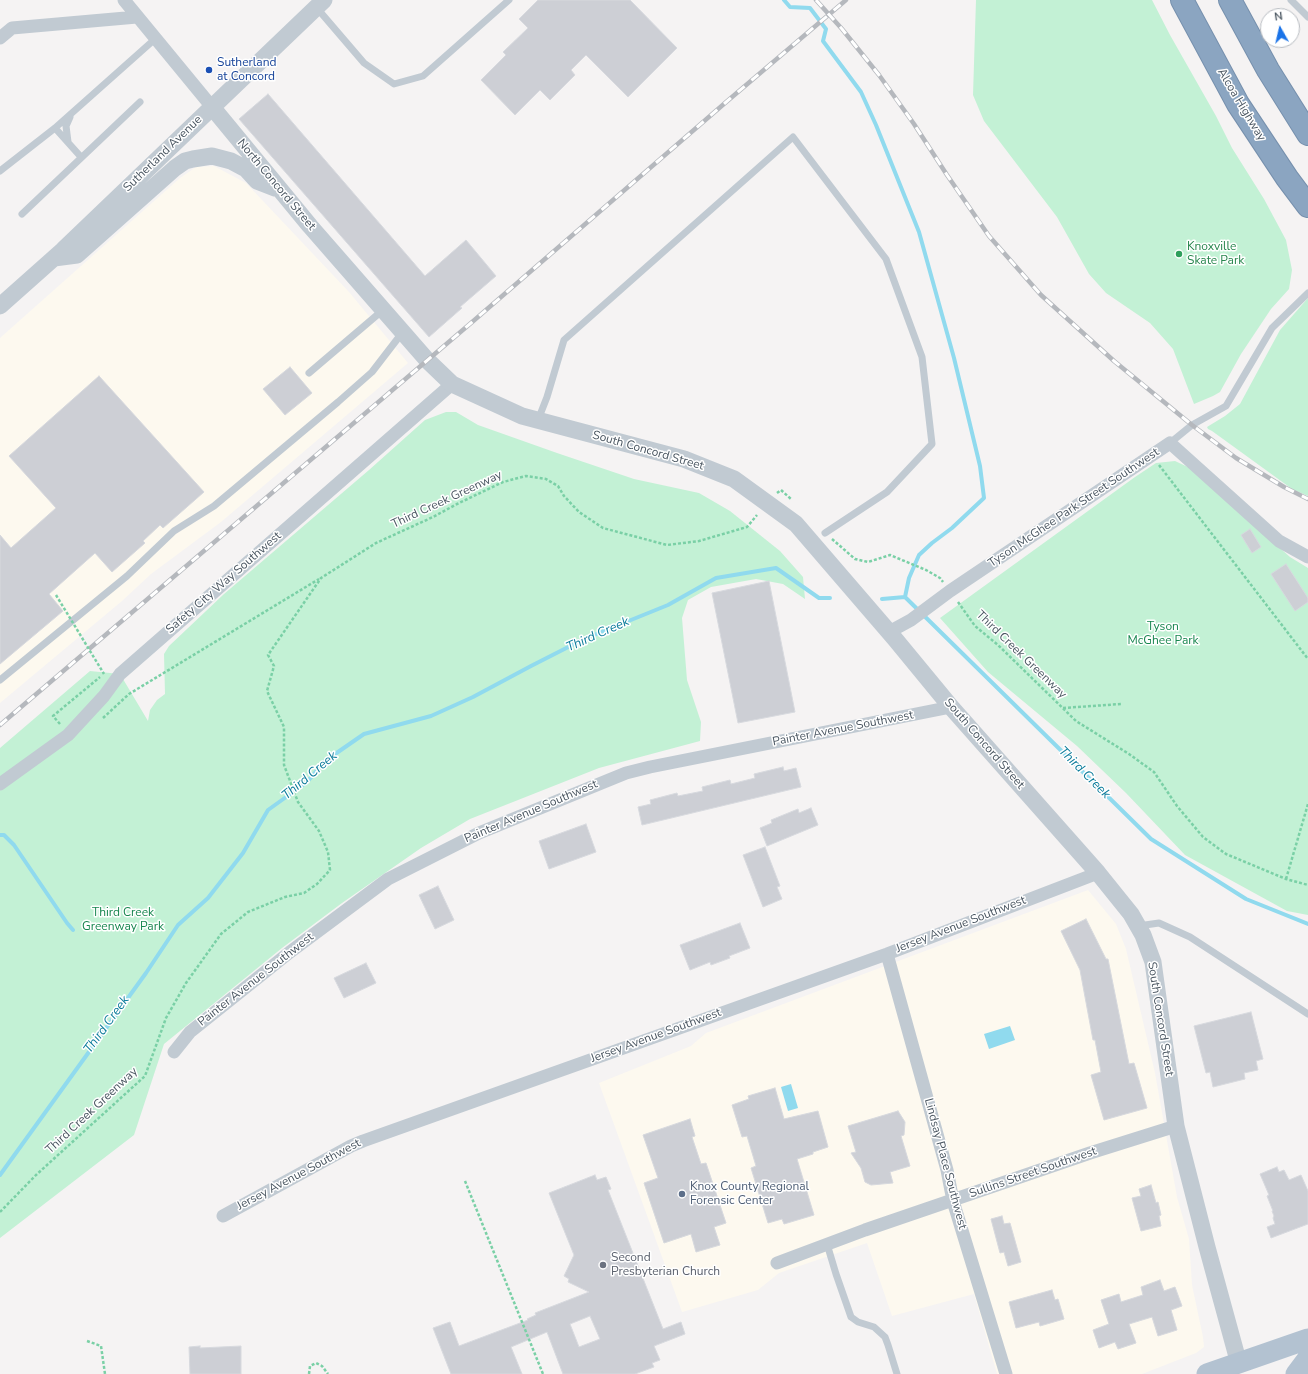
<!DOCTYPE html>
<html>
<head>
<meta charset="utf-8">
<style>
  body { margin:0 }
  #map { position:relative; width:1308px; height:1374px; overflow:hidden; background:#f5f3f3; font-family:"Nunito Sans",sans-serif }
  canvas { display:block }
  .north { position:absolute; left:1260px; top:8px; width:40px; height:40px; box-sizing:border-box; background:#fff; border:1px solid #b7bbc0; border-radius:50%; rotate:352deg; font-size:11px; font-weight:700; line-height:16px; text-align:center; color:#4a5661 }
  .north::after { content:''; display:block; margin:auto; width:14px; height:18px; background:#1a73e8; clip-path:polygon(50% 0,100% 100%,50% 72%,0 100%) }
</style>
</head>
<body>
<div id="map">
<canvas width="1308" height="1374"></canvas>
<div class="north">N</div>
</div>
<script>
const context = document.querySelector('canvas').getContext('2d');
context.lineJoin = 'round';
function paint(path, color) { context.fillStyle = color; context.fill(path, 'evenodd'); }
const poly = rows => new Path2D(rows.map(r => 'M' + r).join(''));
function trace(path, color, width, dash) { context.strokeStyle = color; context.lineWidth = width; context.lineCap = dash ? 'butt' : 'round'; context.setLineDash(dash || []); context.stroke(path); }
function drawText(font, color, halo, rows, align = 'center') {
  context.font = font + ' "Nunito Sans",sans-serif'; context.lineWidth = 3; context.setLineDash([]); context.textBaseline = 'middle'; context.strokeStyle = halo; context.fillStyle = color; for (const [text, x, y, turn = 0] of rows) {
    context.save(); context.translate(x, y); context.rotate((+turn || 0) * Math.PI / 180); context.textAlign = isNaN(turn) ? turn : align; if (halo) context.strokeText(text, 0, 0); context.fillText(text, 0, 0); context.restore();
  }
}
paint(poly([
  [214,166,246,183,349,292,408,363,221,522,151,574,122,601,0,703,0,338,180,178,196,167],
  [1088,890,1116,924,1126,949,1155,1073,1177,1197,1189,1239,1192,1285,1203,1337,1204,1347,1196,1353,1142,1374,997,1374,974,1294,892,1316,867,1243,779,1273,758,1290,682,1312,599,1083,691,1046,706,1033]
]), '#fdf9ef');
paint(poly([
  [976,0,1152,0,1170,35,1216,116,1232,148,1264,199,1286,240,1292,270,1289,289,1271,309,1241,354,1220,392,1213,396,1194,404,1173,349,1150,323,1106,293,1089,274,1057,217,984,121,973,95],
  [1308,298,1308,496,1292,489,1212,431,1208,429,1207,427,1225,416,1240,404,1280,330],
  [446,412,456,412,478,425,557,453,634,479,699,493,730,511,780,551,803,577,805,599,783,584,756,579,711,587,688,600,682,618,687,680,701,722,700,741,599,768,470,819,421,848,342,903,282,948,164,1044,134,1135,0,1238,0,748,90,671,120,674,148,721,150,710,157,700,165,694,164,654,169,646,224,594,369,470,425,420],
  [1175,461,1190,468,1290,557,1308,568,1308,915,1287,911,1185,855,1126,793,1077,746,988,672,940,618,1135,477,1156,463]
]), '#c3f1d5');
paint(poly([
  [1010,1026,1015,1040,989,1049,984,1034],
  [791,1084,798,1108,788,1111,781,1087]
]), '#90daee');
trace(poly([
  [784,0,790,7,810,8,826,29,823,41,861,92,876,125,919,232,954,358,980,466,984,498,952,528,932,543,919,555,909,578,905,597],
  [882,599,905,597,1151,839,1246,899,1308,924],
  [0,835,4,835,14,845,67,923,73,930],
  [0,1175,146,973,178,925,208,898,243,853,268,810,307,782,325,761,364,734,431,716,473,697,531,666,584,639,668,605,716,578,776,568,819,598,830,598]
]), '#90daee', 4);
const building = poly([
  [538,0,630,0,677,48,628,97,586,55,571,70,575,75,550,100,540,90,515,115,481,80,506,55,503,52,528,28,519,19,538,0],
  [268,94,425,276,466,240,496,276,460,307,462,308,429,337,239,119,268,94],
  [290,367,312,393,285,415,263,389,290,367],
  [99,376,204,492,163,528,160,525,143,541,145,543,112,572,95,553,49,594,63,611,0,664,0,535,11,548,56,508,9,456,99,376],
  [1250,529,1261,547,1252,553,1241,535,1250,529],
  [1286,564,1308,598,1308,602,1295,611,1271,574,1286,564],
  [769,581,795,712,738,723,712,593,769,581],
  [783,767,784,771,796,768,801,787,642,825,638,807,651,804,650,800,677,793,678,796,703,791,702,787,730,780,731,784,755,778,754,774,783,767],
  [811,808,818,825,767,846,760,828,772,823,771,820,798,809,799,813,811,808],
  [586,824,596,852,549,869,539,841,586,824],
  [765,847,780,886,777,887,782,899,763,907,743,855,765,847],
  [438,886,454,920,435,929,419,895,438,886],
  [1086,919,1106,959,1108,959,1129,1064,1134,1063,1147,1108,1104,1120,1091,1075,1101,1072,1095,1040,1093,1040,1080,970,1061,931,1086,919],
  [740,923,750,948,729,956,730,958,711,965,710,962,690,970,680,945,740,923],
  [366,963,376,983,344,998,334,978,366,963],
  [1251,1012,1263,1059,1256,1061,1258,1070,1244,1073,1245,1079,1213,1087,1210,1072,1206,1073,1194,1026,1251,1012],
  [775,1088,784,1119,818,1111,828,1147,813,1152,813,1154,797,1159,814,1215,784,1224,782,1219,768,1223,751,1168,756,1166,747,1136,742,1137,732,1105,749,1099,748,1096,775,1088],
  [898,1111,905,1122,904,1135,901,1136,910,1166,890,1172,893,1183,871,1185,865,1182,861,1168,851,1153,856,1152,848,1126,898,1111],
  [690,1119,695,1136,692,1137,701,1164,706,1163,726,1223,714,1227,720,1245,696,1252,691,1234,664,1243,644,1183,658,1178,643,1135,690,1119],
  [1277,1167,1279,1172,1284,1170,1289,1180,1301,1175,1308,1191,1308,1224,1271,1238,1267,1227,1275,1224,1273,1218,1274,1216,1272,1211,1273,1211,1267,1196,1269,1195,1260,1174,1277,1167],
  [595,1175,597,1180,606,1177,611,1189,608,1190,663,1329,681,1322,685,1334,654,1346,660,1360,652,1363,654,1367,635,1374,563,1374,547,1332,511,1347,522,1374,451,1374,433,1328,450,1322,459,1346,528,1320,527,1319,536,1315,535,1313,589,1292,568,1282,569,1279,564,1276,574,1255,549,1193,595,1175],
  [590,1316,600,1339,579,1347,570,1324,590,1316],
  [1151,1185,1156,1203,1158,1202,1161,1215,1159,1216,1161,1226,1141,1231,1132,1198,1141,1196,1139,1189,1151,1185],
  [1002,1216,1004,1224,1010,1223,1021,1262,1008,1266,1004,1252,1000,1253,991,1219,1002,1216],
  [1160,1280,1164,1291,1175,1287,1182,1306,1171,1310,1177,1330,1158,1336,1152,1317,1129,1324,1136,1343,1118,1349,1115,1342,1099,1348,1093,1330,1109,1324,1101,1300,1119,1294,1121,1302,1143,1295,1141,1287,1160,1280],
  [1052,1290,1055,1300,1058,1299,1064,1319,1040,1326,1039,1322,1016,1328,1009,1302,1052,1290],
  [200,1346,200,1348,241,1346,241,1374,190,1374,189,1347,200,1346]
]);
paint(building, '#cdcfd5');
trace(building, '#d7d9de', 1);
const motorway = poly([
  [1182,0,1238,104,1287,178,1308,206],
  [1230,0,1268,70,1308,134]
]);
trace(motorway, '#7690ad', 24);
trace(poly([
  [1159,465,1308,659],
  [777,493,781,490,791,499],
  [832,539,855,559,868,562,890,555,926,570,940,578,943,582],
  [958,602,975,626,998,645,1076,721,1129,754,1154,772,1177,806,1203,837,1226,854,1286,879,1308,885],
  [1063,708,1121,704],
  [103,718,129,694,319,579],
  [60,724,53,716,100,677],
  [1286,879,1308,804],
  [465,1181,543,1374],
  [0,1212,36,1175,145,1076,166,1018,186,983,221,934,248,912,285,897,304,893,317,884,330,870,328,852,319,831,298,802,284,765,284,727,267,691,274,666,268,655,321,578,376,543,433,517,457,504,503,482,526,476,546,479,558,486,564,496,579,512,603,528,667,545,699,541,747,527,757,515],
  [87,1341,101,1346,105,1374],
  [309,1374,310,1366,316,1363,322,1366,328,1374]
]), '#7ad0a6', 2.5, [3, 2]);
trace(poly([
  [1291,0,1308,17],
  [316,7,364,63,394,84,423,76,509,0],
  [55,128,81,157],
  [68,142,66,126,70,117],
  [0,171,55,128,155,39],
  [22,214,140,102],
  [309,373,383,310],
  [538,420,547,397,564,340,793,137,886,259,922,357,932,444,887,492,825,533],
  [1170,443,1192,425,1226,406,1272,328,1308,293],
  [0,680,127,576,174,531,214,506,338,402,372,372,402,333],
  [1138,926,1159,923,1190,937,1308,1014],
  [827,1244,836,1274,851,1317,858,1322,874,1327,885,1337,888,1345,897,1374]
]), '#c1cad2', 7);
trace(poly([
  [124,0,212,107],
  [0,38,12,28,137,17],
  [889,632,911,620,950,591,1170,443,1279,541,1308,557],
  [0,784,68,735,104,696,120,674,452,384],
  [887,954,947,1170,953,1201,1006,1374],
  [174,1052,190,1032,290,952,388,879,479,833,626,773,650,767,951,707],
  [223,1216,351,1146,363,1141,887,954,1098,873],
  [777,1263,865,1230,1090,1153,1176,1126]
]), '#c1cad2', 13);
trace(poly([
  [212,107,310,226,427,360,452,384,522,416,684,459,734,479,796,524,895,639,951,707,1098,873,1131,914,1143,935,1153,962,1176,1126,1207,1247,1239,1364],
  [54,258,77,255,175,168,185,161,193,159,212,156,231,161,246,169,257,181,275,188],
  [0,306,63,250,324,0]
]), '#c1cad2', 17);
trace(poly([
  [1207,1374,1308,1339],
  [1296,1374,1308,1358]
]), '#b3c2d1', 21);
trace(motorway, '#8ba5c1', 22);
const rail = poly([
  [816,0,842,29,879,75,914,124,947,175,989,236,1041,295,1114,361,1192,425,1236,458,1284,487,1308,499],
  [0,725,471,323,725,103,846,0]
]);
trace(rail, '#b5b8bd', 4.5);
trace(rail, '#fff', 3, [9]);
trace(poly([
  [56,595,104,674]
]), '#7ad0a6', 2.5, [3, 2]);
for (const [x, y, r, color] of [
  [209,70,4,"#1a4fb4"],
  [1179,254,4,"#2e9e5b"],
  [682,1194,4,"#5c6f8a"],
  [603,1265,4,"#6b7280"]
]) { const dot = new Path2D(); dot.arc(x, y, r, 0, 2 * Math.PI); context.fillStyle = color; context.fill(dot); trace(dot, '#fff', 1.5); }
drawText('12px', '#164399', '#fff', [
  ["Sutherland",217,63],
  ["at Concord",217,77]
], 'left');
drawText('12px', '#4a5661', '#fff', [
  ["Alcoa Highway",1241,105,59],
  ["Sutherland Avenue",163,154,-44],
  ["North Concord Street",276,185,50],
  ["South Concord Street",648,451,16],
  ["Third Creek Greenway",447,500,-25],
  ["Tyson McGhee Park Street Southwest",1074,508,-34],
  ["Safety City Way Southwest",224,583,-41],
  ["Third Creek Greenway",1021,655,44],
  ["Painter Avenue Southwest",843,729,-11],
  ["South Concord Street",984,744,49],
  ["Painter Avenue Southwest",531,812,-23],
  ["Jersey Avenue Southwest",961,925,-21],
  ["Painter Avenue Southwest",256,980,-38],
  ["South Concord Street",1160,1019,81],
  ["Jersey Avenue Southwest",656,1036,-20],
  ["Third Creek Greenway",92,1111,-43],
  ["Lindsay Place Southwest",945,1164,75],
  ["Sullins Street Southwest",1033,1173,-19],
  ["Jersey Avenue Southwest",299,1175,-28]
]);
drawText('12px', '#27864d', '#fff', [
  ["Knoxville",1187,247],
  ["Skate Park",1187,261]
], 'left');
drawText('12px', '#17864f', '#fff', [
  ["Tyson",1163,627],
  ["McGhee Park",1163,641],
  ["Third Creek",123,913],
  ["Greenway Park",123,927]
]);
drawText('12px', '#4e5e75', '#fff', [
  ["Knox County Regional",690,1187],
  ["Forensic Center",690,1201]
], 'left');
drawText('12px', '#5b616d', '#fff', [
  ["Second",611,1258],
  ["Presbyterian Church",611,1272]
], 'left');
drawText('italic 13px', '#0c7c9b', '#fff', [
  ["Third Creek",598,635,-24],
  ["Third Creek",1084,773,45],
  ["Third Creek",310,776,-40],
  ["Third Creek",107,1025,-54]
]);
</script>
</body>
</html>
